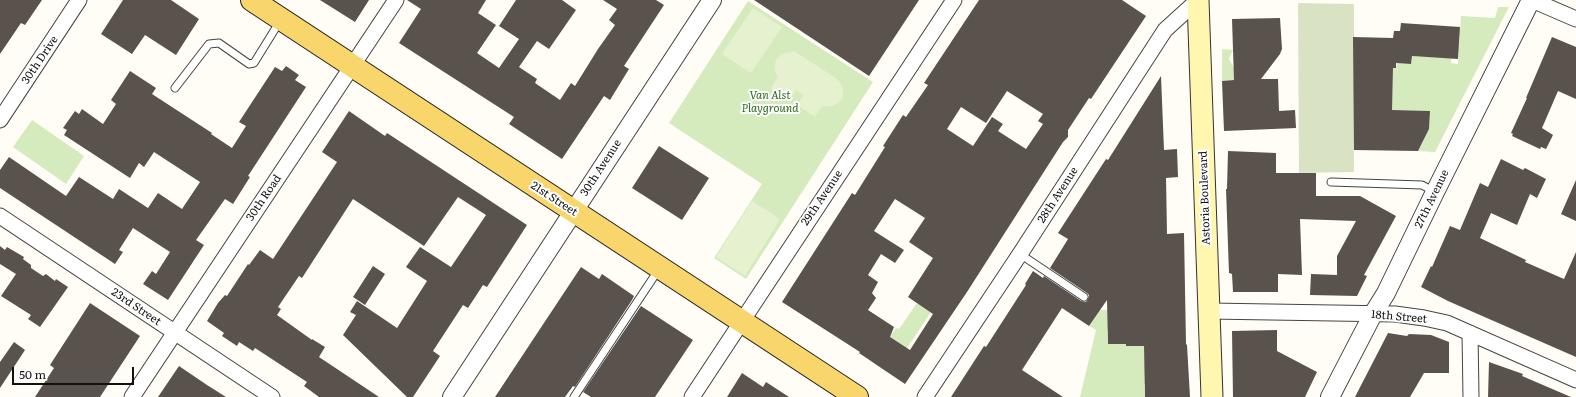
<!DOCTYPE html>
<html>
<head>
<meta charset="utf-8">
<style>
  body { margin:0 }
  #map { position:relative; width:1576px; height:397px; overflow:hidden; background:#fffdf5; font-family:Literata,serif }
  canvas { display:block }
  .scale { position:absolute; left:12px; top:367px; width:122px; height:18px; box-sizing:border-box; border:2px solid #111; border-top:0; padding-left:5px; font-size:12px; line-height:14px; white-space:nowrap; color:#111; -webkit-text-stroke:3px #fff; paint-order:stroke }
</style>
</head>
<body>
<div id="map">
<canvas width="1576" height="397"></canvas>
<div class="scale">50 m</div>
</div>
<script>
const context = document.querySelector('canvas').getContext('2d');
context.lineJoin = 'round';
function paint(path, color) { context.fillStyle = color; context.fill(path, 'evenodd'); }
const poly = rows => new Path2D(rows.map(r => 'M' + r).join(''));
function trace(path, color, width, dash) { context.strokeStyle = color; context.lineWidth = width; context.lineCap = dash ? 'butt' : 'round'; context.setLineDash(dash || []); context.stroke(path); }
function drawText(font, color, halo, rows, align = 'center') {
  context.font = font + ' Literata,serif'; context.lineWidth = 4; context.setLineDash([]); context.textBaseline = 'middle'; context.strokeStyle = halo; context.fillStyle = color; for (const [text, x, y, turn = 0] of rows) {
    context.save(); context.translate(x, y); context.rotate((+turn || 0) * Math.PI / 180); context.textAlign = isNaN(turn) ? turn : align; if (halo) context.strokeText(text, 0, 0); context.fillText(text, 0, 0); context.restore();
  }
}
paint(poly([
  [748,1,873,82,746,279,714,258,762,184,669,123],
  [1498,7,1509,7,1435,152,1418,151,1429,129,1430,111,1385,110,1392,100,1393,68,1396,68,1397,63,1411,64,1412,56,1451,58,1451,63,1458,64,1461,16,1495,18],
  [1222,49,1233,50,1229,59,1234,68,1234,80,1222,81],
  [32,120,84,156,66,184,13,147],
  [917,303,931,312,890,374,872,362,896,328,899,329],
  [1147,309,1107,330,1108,344,1126,344,1126,346,1144,346,1145,364,1152,383,1144,384,1145,397,1080,397,1096,330,1089,326,1100,310]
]), '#d5ebbd');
paint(poly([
  [1298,3,1354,4,1354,172,1299,173]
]), '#d9e3c4');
paint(poly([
  [753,8,782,27,751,73,722,54],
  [794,51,837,79,842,86,843,97,841,101,833,106,822,106,815,117,797,105,804,95,796,90,789,100,771,88,778,77,774,70,776,60,781,54],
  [752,201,780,219,745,276,716,257]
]), '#e6f2cf');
paint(poly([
  [0,0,42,0,25,25,21,23,0,54],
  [123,0,171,0,199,19,176,55,145,35,132,54,101,34],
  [320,0,369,0,355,22],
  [407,0,486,0,478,13,496,25,477,53,499,68,519,39,499,26,516,0,562,0,576,10,549,49,537,41,519,67,537,79,535,83,560,100,571,83,575,86,598,49,615,25,609,20,617,9,603,0,656,0,664,5,624,66,629,69,610,100,604,96,562,159,509,124,514,117,399,43,421,9],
  [754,0,919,0,869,76],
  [979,0,1122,0,1146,16,1091,99,1089,98,1068,130,1068,137,1063,142,967,292,905,384,859,353,860,352,782,302,852,193,855,195,885,147,883,146,903,115,906,117,928,85,924,83],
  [1007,91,1043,114,1038,121,1043,124,1026,149,998,131,1003,124,992,117,973,146,947,129,961,107,986,123],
  [895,199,925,218,909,242,933,258,908,297,933,314,910,350,890,337,894,327,868,310,876,298,872,293,878,282,868,275,881,254,895,263,904,250,874,231],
  [1280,18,1282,49,1280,54,1261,79,1278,79,1279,111,1295,110,1296,128,1224,131,1222,81,1234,80,1232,19],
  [1401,23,1460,27,1458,59,1412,56,1411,64,1396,63,1396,68,1393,68,1392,110,1430,111,1429,129,1418,151,1354,150,1353,37,1393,38,1394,31,1400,31],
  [1552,37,1576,47,1576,99,1558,91,1542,128,1553,135,1546,149,1541,147,1540,149,1512,136,1513,134,1511,133,1527,98,1526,98],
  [286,66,299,75,295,80,306,87,248,176,250,177,233,204,225,199,196,240,204,245,168,300,143,284,152,271,156,274,170,252,133,228,119,250,123,252,115,264,0,188,0,170,9,157,66,196,79,177,113,199,119,189,148,208,158,193,182,209,200,182,154,152,144,167,139,163,130,178,64,135,67,130,63,128,75,111,79,114,82,109,103,124,116,104,111,100,130,71,156,88,152,94,212,133,211,134,232,148,246,126,239,122,275,67,282,71],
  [1161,76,1164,150,1177,149,1178,177,1166,178,1167,234,1184,233,1186,344,1187,345,1190,397,1145,397,1144,346,1126,346,1126,344,1108,344,1107,300,1089,326,1062,308,1022,370,1063,397,951,397,984,346,986,347,1026,285,1025,284,1033,271,1043,278,1044,276,1081,301,1086,302,1088,299,1089,295,1087,293,1050,268,1068,239,1058,233,1106,159,1108,160],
  [349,111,385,136,387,133,527,225,487,287,483,285,468,308,463,305,433,351,440,356,413,397,407,397,343,335,356,315,350,312,357,301,397,328,427,281,406,267,420,247,451,267,486,215,458,197,424,246,353,199,302,278,299,276,278,307,281,309,277,315,312,340,312,339,325,347,319,357,379,397,319,397,304,386,307,382,255,348,253,351,239,342,237,346,222,336,224,333,207,321,218,303,225,295,227,296,248,264,249,265,260,250,273,259,337,162,322,152],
  [659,146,709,178,682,220,632,188],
  [1228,151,1276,153,1276,173,1316,173,1316,196,1360,196,1396,216,1364,275,1367,276,1357,296,1310,295,1311,274,1337,275,1337,256,1356,221,1300,219,1302,275,1278,274,1278,292,1233,292,1232,274,1229,273,1226,189,1227,189],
  [1501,159,1523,170,1525,168,1546,179,1537,198,1530,194,1517,225,1491,213,1480,238,1526,260,1525,262,1564,279,1576,252,1576,357,1448,301,1421,287,1431,266,1432,267,1450,226,1460,230,1480,183,1488,187],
  [1576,180,1576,221,1561,214],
  [0,246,5,250,7,247,24,257,23,259,31,265,31,268,43,276,46,274,55,281,56,279,68,287,40,327,28,319,31,315,1,296,16,274,0,264],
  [373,266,385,274,365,305,353,297],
  [581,267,599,279,602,274,634,296,632,300,575,387,573,386,565,397,495,397],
  [90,303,140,336,100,397,35,397,54,368,50,365],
  [641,306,693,340,655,397,591,397,583,392],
  [1277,330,1277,351,1317,372,1305,397,1233,397,1232,331],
  [1388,333,1407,336,1409,334,1431,335,1449,342,1449,373,1424,373,1410,397,1355,397],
  [14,342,25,350,0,388,0,362],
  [1489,362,1523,374,1522,376,1571,397,1488,397],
  [179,366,207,385,226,397,158,397],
  [742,373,763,387,766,382,789,397,727,397]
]), '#5a524d');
const service = poly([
  [175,88,209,44,219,43,249,64,254,63,280,21],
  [1331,182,1422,185,1435,192],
  [1020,254,1084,297],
  [574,397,659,269]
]);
const minor = poly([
  [1532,0,1576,19],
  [0,120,79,0],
  [0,216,272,397],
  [1209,311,1395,314,1424,318,1447,323,1576,380],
  [1470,333,1471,397],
  [132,397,396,0],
  [692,397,954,0],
  [925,397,1020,254,1165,30,1198,0]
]);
const tertiary = poly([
  [452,397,712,0],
  [1330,397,1373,314,1386,293,1435,192,1531,0]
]);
const secondary = poly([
  [1198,0,1212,397]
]);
const primary = poly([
  [252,0,857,397]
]);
trace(service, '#444', 9);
trace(minor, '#444', 17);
trace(tertiary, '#444', 20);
trace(secondary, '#333', 23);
trace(primary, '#222', 24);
trace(service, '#fff', 7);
trace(minor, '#fff', 15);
trace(tertiary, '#fff', 18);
trace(secondary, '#fff6b0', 21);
trace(primary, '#f9d66b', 22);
drawText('11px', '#111', '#fff', [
  ["30th Drive",40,60,-56],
  ["30th Avenue",601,168,-57],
  ["28th Avenue",1058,195,-57],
  ["30th Road",264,198,-56],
  ["29th Avenue",822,198,-56],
  ["Astoria Boulevard",1205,198,-92],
  ["21st Street",554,199,33],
  ["27th Avenue",1432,199,-64],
  ["23rd Street",136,307,34],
  ["18th Street",1399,317,5]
]);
drawText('italic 11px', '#2f6b1f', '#fff', [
  ["Van Alst",770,96],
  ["Playground",770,109]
]);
</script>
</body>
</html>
